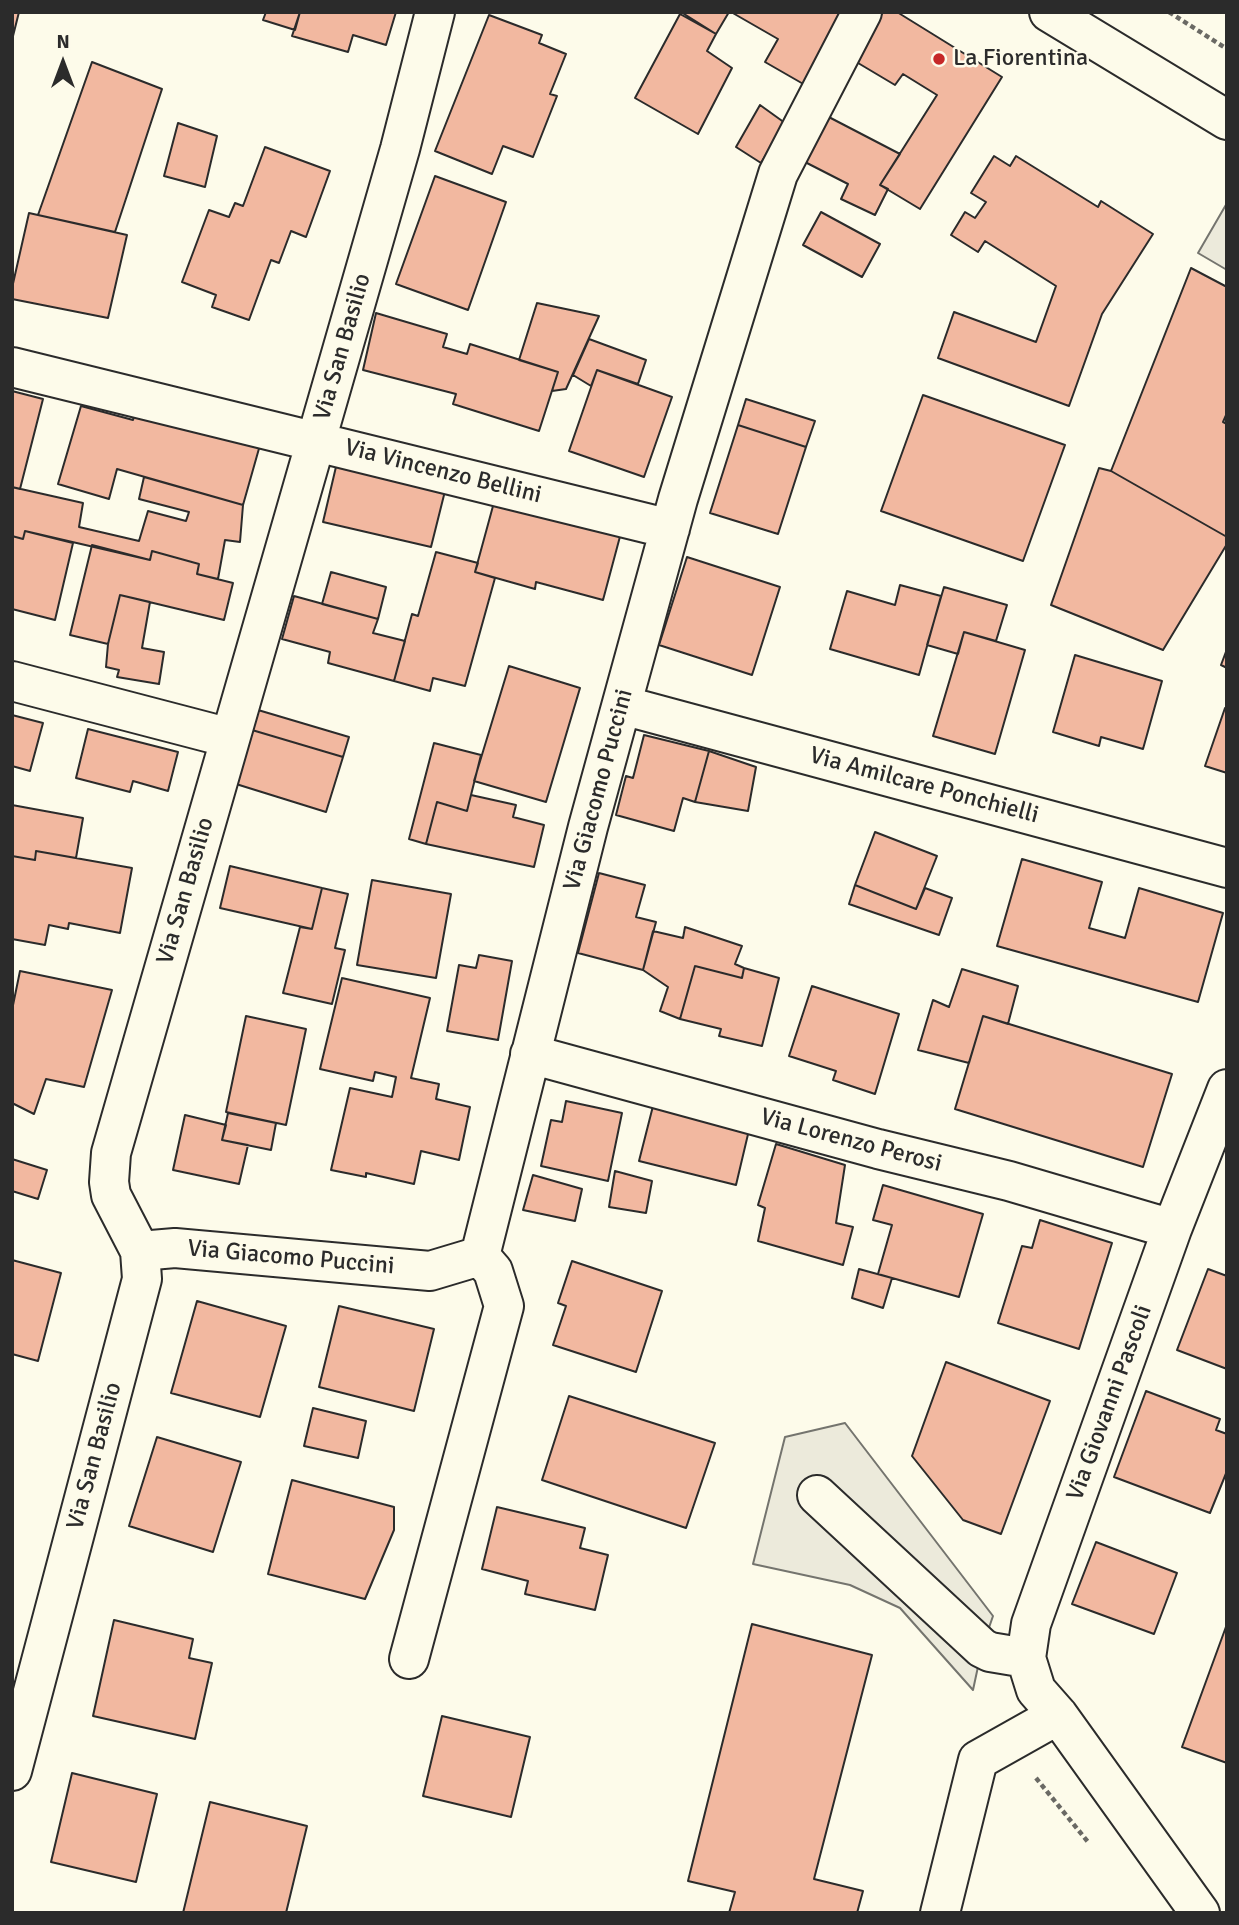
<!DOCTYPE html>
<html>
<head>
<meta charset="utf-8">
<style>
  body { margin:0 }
  #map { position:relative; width:1239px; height:1925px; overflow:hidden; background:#fdfbea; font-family:Signika,sans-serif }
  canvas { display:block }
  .frame { position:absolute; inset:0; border:14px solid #2b2b2b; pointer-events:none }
  .north { position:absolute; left:28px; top:28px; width:70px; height:70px; -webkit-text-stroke:5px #fdfbea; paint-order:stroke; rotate:0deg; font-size:19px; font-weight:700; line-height:28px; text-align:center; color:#2b2b2b }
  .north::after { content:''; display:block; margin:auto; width:24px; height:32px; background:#2b2b2b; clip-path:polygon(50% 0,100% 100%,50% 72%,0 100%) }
</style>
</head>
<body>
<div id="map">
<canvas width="1239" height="1925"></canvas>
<div class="frame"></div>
<div class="north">N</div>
</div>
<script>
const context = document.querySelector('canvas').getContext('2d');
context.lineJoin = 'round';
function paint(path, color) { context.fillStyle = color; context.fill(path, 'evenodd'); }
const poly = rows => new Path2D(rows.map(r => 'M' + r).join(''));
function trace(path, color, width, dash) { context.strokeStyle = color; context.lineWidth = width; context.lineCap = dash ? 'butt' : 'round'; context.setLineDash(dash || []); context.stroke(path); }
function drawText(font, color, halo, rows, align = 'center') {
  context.font = font + ' Signika,sans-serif'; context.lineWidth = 5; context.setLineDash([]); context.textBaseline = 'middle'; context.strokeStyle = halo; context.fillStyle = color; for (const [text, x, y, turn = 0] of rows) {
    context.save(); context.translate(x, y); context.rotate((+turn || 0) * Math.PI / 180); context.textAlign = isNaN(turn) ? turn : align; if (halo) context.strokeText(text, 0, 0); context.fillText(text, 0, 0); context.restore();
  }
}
const parking = poly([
  [1227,203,1227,270,1198,253,1227,203],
  [845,1423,993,1616,982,1648,973,1690,900,1608,850,1585,753,1564,785,1437,845,1423]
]);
paint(parking, '#eceadb');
trace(parking, '#74746e', 2);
const building = poly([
  [12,12,19,12,12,40,12,12],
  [266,12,300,12,295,30,263,20,266,12],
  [300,12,396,12,386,45,353,35,348,52,292,36,300,12],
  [681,12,729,12,716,34,681,12],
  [731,12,855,12,812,89,765,62,778,39,731,12],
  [883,12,897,12,1002,77,920,209,880,185,937,95,903,74,895,85,853,60,883,12],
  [680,14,716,34,707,51,732,68,698,134,635,98,680,14],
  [489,15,542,35,539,43,566,54,550,94,557,96,533,157,503,146,492,174,435,151,489,15],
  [92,62,162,89,115,232,38,215,92,62],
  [760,105,785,123,761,163,736,147,760,105],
  [823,114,900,154,880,185,888,189,875,215,841,199,848,184,803,161,823,114],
  [178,123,217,136,205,187,164,176,178,123],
  [265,147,330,171,306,237,291,231,279,263,271,260,249,320,212,307,216,295,182,282,209,210,229,217,235,203,243,206,265,147],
  [994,156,1010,166,1016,156,1098,207,1101,201,1153,234,1102,314,1069,406,938,358,954,312,1036,342,1056,286,985,241,978,252,951,235,965,212,975,218,986,202,971,193,994,156],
  [435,176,506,202,468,310,396,284,435,176],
  [821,212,880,244,862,277,803,245,821,212],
  [29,213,127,235,108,318,12,299,12,288,29,213],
  [1191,268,1227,287,1227,413,1223,422,1227,424,1227,537,1111,471,1191,268],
  [537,303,599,316,566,389,552,391,558,372,519,360,537,303],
  [376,313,447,334,443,347,467,354,470,344,558,372,539,431,453,404,456,394,363,370,376,313],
  [589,339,646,360,638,384,597,370,591,386,573,375,589,339],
  [597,370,672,397,644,477,569,451,597,370],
  [12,391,43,399,20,489,12,487,12,391],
  [923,395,1065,445,1023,561,881,511,923,395],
  [746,399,815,421,806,447,738,425,746,399],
  [81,406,133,420,136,410,260,445,243,505,117,469,109,499,58,484,81,406],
  [738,425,806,447,778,534,710,513,738,425],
  [339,454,448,479,431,547,323,522,339,454],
  [1099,468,1111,471,1227,537,1227,544,1163,650,1051,605,1099,468],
  [144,477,243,505,240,542,225,540,218,579,197,574,199,564,152,551,150,560,25,531,23,539,12,536,12,487,83,503,79,527,139,541,148,511,186,521,189,512,139,499,144,477],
  [496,495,622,529,603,600,536,582,535,589,475,572,496,495],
  [25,531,73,543,55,620,12,609,12,536,23,539,25,531],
  [92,545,150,560,152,551,199,564,197,574,233,583,224,620,120,595,108,644,70,635,92,545],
  [436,552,478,563,475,572,495,578,465,686,433,678,430,691,394,681,412,614,418,616,436,552],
  [687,557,780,587,752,675,659,645,687,557],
  [331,572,386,587,378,619,322,604,331,572],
  [900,585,941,596,919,675,830,649,847,591,895,605,900,585],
  [944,587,1007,605,996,641,964,632,958,654,927,645,944,587],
  [120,595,150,602,142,648,164,652,159,684,117,677,119,670,106,667,108,644,120,595],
  [294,596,378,619,373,633,405,641,394,681,328,663,330,652,282,639,294,596],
  [964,632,1025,650,995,754,933,736,964,632],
  [1227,649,1227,668,1221,665,1227,649],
  [1075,655,1162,681,1143,749,1101,737,1099,746,1053,732,1075,655],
  [509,666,580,688,546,802,474,781,509,666],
  [1225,708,1227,709,1227,773,1205,766,1225,708],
  [258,710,349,737,343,757,252,730,258,710],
  [12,715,43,723,30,771,12,766,12,715],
  [88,729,178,752,168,791,133,781,130,792,76,778,88,729],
  [252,730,343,757,326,812,236,784,252,730],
  [644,735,709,751,695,802,683,798,674,831,616,815,626,776,633,778,644,735],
  [434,743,481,755,467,811,437,802,426,844,409,839,434,743],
  [709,751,756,767,748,811,695,802,709,751],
  [471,795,516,805,513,817,544,825,534,867,426,844,437,802,467,811,471,795],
  [12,805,83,818,76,858,36,851,35,860,12,856,12,805],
  [875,832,937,856,916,909,855,885,875,832],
  [36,851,132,868,120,933,69,923,68,929,49,925,45,945,12,939,12,856,35,860,36,851],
  [1022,859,1102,882,1089,928,1125,938,1139,888,1223,913,1198,1002,997,946,1022,859],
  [230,866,322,888,312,929,220,908,230,866],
  [599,873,645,885,636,917,656,922,643,970,578,953,599,873],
  [372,880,451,894,436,978,357,965,372,880],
  [855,885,916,909,925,888,952,898,939,935,849,904,855,885],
  [322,888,348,894,335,948,345,950,332,1004,283,993,300,927,312,929,322,888],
  [685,927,742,946,735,964,744,968,742,978,695,966,680,1019,660,1011,668,987,643,970,653,931,683,938,685,927],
  [479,955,512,961,498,1040,447,1031,459,965,476,968,479,955],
  [695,966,742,978,744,968,779,978,762,1046,719,1036,721,1029,680,1019,695,966],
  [962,969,1018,986,1008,1024,983,1016,969,1063,918,1050,933,1000,949,1007,962,969],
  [20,971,112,990,84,1087,46,1079,34,1114,12,1103,12,1010,20,971],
  [342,978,430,998,411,1078,439,1084,436,1099,470,1107,459,1160,421,1151,414,1184,366,1173,366,1177,331,1170,350,1088,392,1097,396,1077,375,1072,373,1081,320,1069,342,978],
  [812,986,899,1014,875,1094,833,1080,836,1071,789,1056,812,986],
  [246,1016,306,1029,286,1125,226,1112,246,1016],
  [983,1016,1172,1074,1143,1167,955,1109,983,1016],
  [566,1101,622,1113,608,1181,541,1166,551,1120,562,1122,566,1101],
  [653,1106,749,1130,736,1185,639,1161,653,1106],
  [228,1113,276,1123,271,1150,222,1140,228,1113],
  [185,1115,226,1125,222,1140,248,1145,239,1184,173,1170,185,1115],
  [776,1144,845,1165,836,1223,853,1227,843,1265,758,1241,765,1208,758,1205,776,1144],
  [12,1159,47,1170,38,1199,12,1191,12,1159],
  [615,1171,652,1181,646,1213,609,1207,615,1171],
  [533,1175,582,1189,575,1221,523,1210,533,1175],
  [883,1185,983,1214,959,1297,878,1274,892,1225,873,1220,883,1185],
  [1040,1220,1112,1243,1079,1349,998,1323,1022,1246,1032,1248,1040,1220],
  [12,1260,61,1273,38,1361,12,1354,12,1260],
  [572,1261,662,1291,636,1372,553,1345,566,1306,558,1303,572,1261],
  [859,1269,892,1278,883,1308,852,1298,859,1269],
  [1208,1269,1227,1276,1227,1369,1177,1350,1208,1269],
  [197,1301,286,1326,260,1417,171,1393,197,1301],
  [339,1306,434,1329,414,1411,319,1387,339,1306],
  [946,1362,1050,1401,1001,1534,963,1520,912,1456,946,1362],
  [1146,1391,1220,1419,1216,1430,1227,1434,1227,1471,1210,1513,1114,1477,1146,1391],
  [569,1396,715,1443,686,1528,542,1480,569,1396],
  [313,1408,366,1421,358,1458,304,1446,313,1408],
  [157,1437,241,1462,213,1552,129,1526,157,1437],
  [292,1480,394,1507,394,1530,365,1599,268,1574,292,1480],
  [497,1507,585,1528,580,1548,608,1555,595,1610,525,1594,528,1581,482,1569,497,1507],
  [1096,1542,1177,1573,1154,1634,1072,1604,1096,1542],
  [114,1620,193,1639,189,1658,212,1663,195,1739,93,1716,114,1620],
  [752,1624,872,1655,814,1879,863,1891,857,1913,729,1913,735,1892,688,1881,752,1624],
  [1227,1624,1227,1763,1182,1747,1227,1624],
  [442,1716,530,1737,511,1817,423,1796,442,1716],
  [72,1773,157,1794,136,1882,51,1862,72,1773],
  [210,1802,307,1826,286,1913,183,1913,210,1802]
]);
paint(building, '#f2b8a0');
trace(building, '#2b2b2b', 2);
const minor = poly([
  [12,367,670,529],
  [12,681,230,738],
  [622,705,1227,868],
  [530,1054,878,1149,1009,1181,1172,1229],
  [140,1251,175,1248,430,1271,480,1256,588,827,678,499,778,174,862,12],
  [817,1495,982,1648,990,1652,1026,1658],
  [409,1659,504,1306,493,1271,480,1256],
  [12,1771,142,1279,140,1251,111,1195,109,1182,111,1153,400,149,435,12],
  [940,1913,978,1760,1058,1715],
  [1200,1913,1058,1715,1036,1690,1026,1658,1031,1624,1172,1229,1227,1089]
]);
const major = poly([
  [1049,12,1227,120]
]);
trace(minor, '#2b2b2b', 42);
trace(major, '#2b2b2b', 42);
trace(poly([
  [1169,12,1227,49],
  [1036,1778,1088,1842]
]), '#6a6964', 4.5, [5, 3.5]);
trace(minor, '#fdfbea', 38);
trace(major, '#fdfbea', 38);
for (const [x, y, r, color] of [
  [939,59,7,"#c62828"]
]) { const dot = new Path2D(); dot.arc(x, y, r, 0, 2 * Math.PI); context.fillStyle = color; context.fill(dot); trace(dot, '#fdfbea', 2.5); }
drawText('24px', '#2b2b2b', '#fdfbea', [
  ["La Fiorentina",953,59]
], 'left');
drawText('24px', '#2b2b2b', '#fdfbea', [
  ["Via San Basilio",343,347,-74],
  ["Via Vincenzo Bellini",443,472,14],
  ["Via Amilcare Ponchielli",924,786,15],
  ["Via Giacomo Puccini",599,790,-75],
  ["Via San Basilio",186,891,-74],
  ["Via Lorenzo Perosi",851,1141,15],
  ["Via Giacomo Puccini",291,1258,5],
  ["Via Giovanni Pascoli",1110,1403,-70],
  ["Via San Basilio",95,1456,-75]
]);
</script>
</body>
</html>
